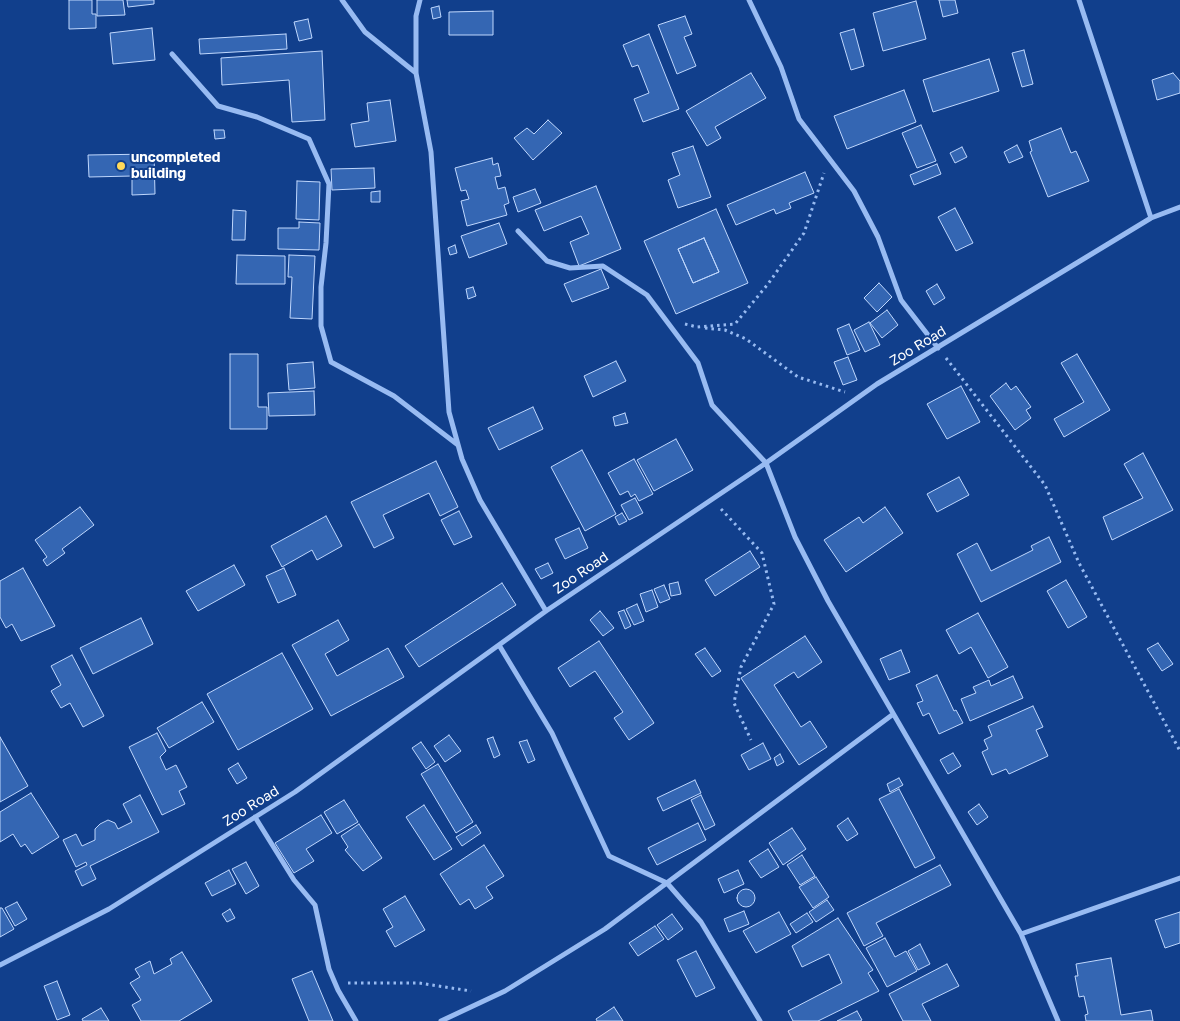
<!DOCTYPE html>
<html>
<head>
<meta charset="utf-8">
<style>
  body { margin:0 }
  canvas { display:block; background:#113f8c }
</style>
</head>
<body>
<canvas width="1180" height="1021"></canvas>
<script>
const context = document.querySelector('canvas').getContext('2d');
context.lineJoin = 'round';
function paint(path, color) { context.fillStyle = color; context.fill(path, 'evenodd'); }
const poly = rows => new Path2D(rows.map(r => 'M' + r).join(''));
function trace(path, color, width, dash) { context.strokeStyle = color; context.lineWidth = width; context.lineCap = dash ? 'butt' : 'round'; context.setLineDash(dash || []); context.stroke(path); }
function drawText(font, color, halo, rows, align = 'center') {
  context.font = font + ' "Golos Text",sans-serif'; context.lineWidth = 4; context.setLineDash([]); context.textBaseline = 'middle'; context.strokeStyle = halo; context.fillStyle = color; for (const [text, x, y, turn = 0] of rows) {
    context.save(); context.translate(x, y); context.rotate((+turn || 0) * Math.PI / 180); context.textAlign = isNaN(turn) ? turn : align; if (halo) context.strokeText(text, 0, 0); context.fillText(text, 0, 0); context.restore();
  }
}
const building = poly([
  [69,0,92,0,92,14,96,14,96,28,69,29,69,0],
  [97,0,123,0,125,15,97,16,97,0],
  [127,0,154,0,154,4,128,7,127,0],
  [939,0,955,0,958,13,943,17,939,0],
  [916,1,926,39,883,51,873,13,916,1],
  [439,6,441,17,433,19,431,8,439,6],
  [493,11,493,35,449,35,449,12,493,11],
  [685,16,692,34,684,37,696,66,677,74,658,25,685,16],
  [308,19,312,38,299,41,294,22,308,19],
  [152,28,155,60,113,64,110,33,152,28],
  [854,29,864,66,851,70,840,33,854,29],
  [286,34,287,49,200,54,199,39,286,34],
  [649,34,679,109,643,122,634,99,649,93,638,65,632,67,623,45,649,34],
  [1024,50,1033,84,1022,87,1012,53,1024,50],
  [322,51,325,120,292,122,289,80,222,85,221,58,322,51],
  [989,59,999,91,933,112,923,80,989,59],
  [751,73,766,98,715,127,721,138,707,146,686,111,751,73],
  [1173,73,1180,81,1180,93,1157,100,1152,80,1173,73],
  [904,90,916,122,847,149,834,116,904,90],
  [390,100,396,141,355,147,351,124,369,121,367,103,390,100],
  [548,120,562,133,533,160,514,138,527,128,534,134,548,120],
  [921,125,936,161,917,168,902,133,921,125],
  [1061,128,1071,153,1076,151,1089,181,1048,197,1030,152,1032,151,1029,141,1061,128],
  [214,130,224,130,225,138,215,139,214,130],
  [1017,145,1023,157,1009,163,1004,152,1017,145],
  [693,146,711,197,678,208,668,180,680,175,672,153,693,146],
  [962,147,967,157,955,163,950,153,962,147],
  [154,154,155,194,132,195,132,176,89,177,88,155,154,154],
  [492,158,493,165,498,163,501,176,495,177,498,189,505,187,509,203,504,205,507,215,467,226,461,201,469,199,466,190,461,191,455,168,492,158],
  [937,164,941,174,914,185,910,175,937,164],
  [374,168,375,188,332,190,331,169,374,168],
  [805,172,814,193,789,203,791,208,776,214,774,209,736,225,727,205,805,172],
  [297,181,320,182,319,220,296,219,297,181],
  [596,186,621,249,579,266,570,242,589,234,581,216,544,231,535,210,596,186],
  [535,189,541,203,518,212,513,197,535,189],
  [380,191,380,202,371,202,371,192,380,191],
  [955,208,973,243,956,251,938,217,955,208],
  [716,209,748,283,676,314,644,241,716,209],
  [704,238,719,272,693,283,678,249,704,238],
  [233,210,246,211,245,240,232,240,233,210],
  [299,222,320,223,319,250,278,249,278,228,299,228,299,222],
  [499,223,507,244,469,258,461,236,499,223],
  [704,238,719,272,693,283,678,249,704,238],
  [455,245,457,253,450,255,448,248,455,245],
  [237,255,285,256,285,284,236,284,237,255],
  [289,255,315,256,312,319,290,318,292,277,288,277,289,255],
  [601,269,609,288,572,302,564,284,601,269],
  [879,283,892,297,877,312,864,298,879,283],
  [937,284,945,298,934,305,926,291,937,284],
  [473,287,476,296,468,299,466,289,473,287],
  [887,310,898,325,882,338,870,323,887,310],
  [869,322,880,345,865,352,854,330,869,322],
  [849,324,860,350,847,355,837,329,849,324],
  [230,354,258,354,258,407,267,407,267,429,230,429,230,354],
  [1077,354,1110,410,1064,437,1054,419,1084,402,1061,363,1077,354],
  [848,357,857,380,843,385,834,362,848,357],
  [616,361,626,381,593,397,584,376,616,361],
  [313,362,315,388,289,390,287,364,313,362],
  [1006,383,1011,390,1016,386,1031,407,1026,410,1031,418,1015,430,990,396,1006,383],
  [961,386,980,422,947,439,927,404,961,386],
  [314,391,315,415,269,416,268,393,314,391],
  [533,407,543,429,499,450,488,428,533,407],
  [625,413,628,423,615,426,613,417,625,413],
  [676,439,693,470,654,491,637,460,676,439],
  [582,450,616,514,585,531,551,467,582,450],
  [1143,453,1173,510,1112,540,1103,517,1143,498,1124,464,1143,453],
  [634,459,653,494,639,501,635,494,631,497,628,491,620,495,608,473,634,459],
  [436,461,458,507,440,516,429,493,383,515,394,538,374,548,351,502,436,461],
  [959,477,969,495,937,512,927,494,959,477],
  [635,498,643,513,629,520,621,505,635,498],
  [80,507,94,525,62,549,65,553,47,566,43,560,47,557,35,540,80,507],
  [885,507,903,533,846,572,824,540,859,517,863,523,885,507],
  [459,511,472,537,454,545,441,520,459,511],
  [622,513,627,521,619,525,615,517,622,513],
  [326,516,342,546,317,560,312,550,282,567,271,546,326,516],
  [579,528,588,548,565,559,555,539,579,528],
  [1049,537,1061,562,981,602,957,554,977,543,991,571,1033,550,1031,546,1049,537],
  [750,551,760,567,715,596,705,580,750,551],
  [548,563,553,573,541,579,535,569,548,563],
  [234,565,245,585,198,611,186,591,234,565],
  [23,568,55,626,21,641,12,624,6,628,0,617,0,581,23,568],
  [284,568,296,595,278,603,266,576,284,568],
  [1066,580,1087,617,1068,628,1047,591,1066,580],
  [678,582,681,594,671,596,669,584,678,582],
  [502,583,516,605,419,667,405,646,502,583],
  [664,585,670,599,660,603,654,589,664,585],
  [652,590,658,607,646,612,640,594,652,590],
  [637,604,644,621,634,625,626,609,637,604],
  [624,610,631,626,625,629,618,612,624,610],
  [600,611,614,628,603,636,590,620,600,611],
  [978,613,1008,667,988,678,971,647,959,654,946,630,978,613],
  [141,618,153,644,93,674,80,648,141,618],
  [338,620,349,640,325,654,337,676,388,648,404,677,331,716,292,645,338,620],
  [805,636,822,662,798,678,794,672,774,685,801,727,810,721,827,747,799,765,741,678,805,636],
  [599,641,654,723,629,740,614,718,623,712,595,671,570,687,558,668,599,641],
  [1158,643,1173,664,1162,671,1147,649,1158,643],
  [705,648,721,671,712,677,695,654,705,648],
  [901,650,910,672,889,680,880,659,901,650],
  [282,653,313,709,238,750,207,694,282,653],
  [72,655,104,716,83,727,70,703,61,708,51,691,61,685,51,666,72,655],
  [937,675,954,711,956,710,963,723,939,734,929,713,923,716,917,703,923,701,916,685,937,675],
  [1013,676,1023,698,970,721,961,699,976,693,973,687,989,680,991,686,1013,676],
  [202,702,214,722,169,748,157,728,202,702],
  [1033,706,1043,727,1036,730,1048,756,1009,774,1006,769,992,775,982,752,988,749,984,740,992,736,988,726,1033,706],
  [157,733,166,751,160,757,166,770,176,765,187,787,179,791,185,804,162,815,129,747,157,733],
  [449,735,461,751,445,762,434,746,449,735],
  [0,737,28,786,0,802,0,737],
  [493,737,500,755,494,758,487,739,493,737],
  [527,740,535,760,528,763,519,742,527,740],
  [421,742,435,762,426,769,412,748,421,742],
  [763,743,771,759,749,770,741,755,763,743],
  [953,753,961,766,948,774,940,760,953,753],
  [780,754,784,762,777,766,774,758,780,754],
  [238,763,247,778,237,784,228,769,238,763],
  [438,764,473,822,456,833,421,774,438,764],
  [899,778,903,785,890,792,887,784,899,778],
  [695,780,701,793,663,811,657,798,695,780],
  [899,789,935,858,915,868,879,799,899,789],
  [31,793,59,837,32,854,25,844,21,847,13,834,0,842,0,812,31,793],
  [140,795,159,832,90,866,96,879,82,886,75,871,87,865,86,862,76,867,63,840,76,834,82,846,95,840,95,829,100,824,108,820,115,823,118,829,132,822,123,804,140,795],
  [701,795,715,825,705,830,691,800,701,795],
  [344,800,358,822,337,834,324,812,344,800],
  [979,804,988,817,977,825,968,812,979,804],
  [424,805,452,849,434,860,406,817,424,805],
  [321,815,332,833,306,849,314,861,294,873,275,843,321,815],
  [848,818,858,834,847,841,837,826,848,818],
  [698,823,706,840,657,865,648,848,698,823],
  [359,824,382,858,363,871,345,850,348,847,341,836,359,824],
  [476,825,481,833,462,846,456,837,476,825],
  [792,828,806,849,783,865,769,843,792,828],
  [484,845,504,876,486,887,493,898,475,909,469,899,460,905,440,874,484,845],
  [768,849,779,867,761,878,749,861,768,849],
  [802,855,815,876,800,885,787,865,802,855],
  [246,862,259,886,246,894,232,869,246,862],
  [940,865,951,885,876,923,883,936,864,946,847,913,940,865],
  [229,870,236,884,212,896,205,883,229,870],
  [738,870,744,884,724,893,718,879,738,870],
  [816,877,829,897,813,908,799,887,816,877],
  '737 898a9 9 0 1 1 18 0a9 9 0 1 1-18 0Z',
  [405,896,425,930,395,947,386,931,393,927,383,909,405,896],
  [827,900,834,910,816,922,809,912,827,900],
  [17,902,27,919,15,926,5,908,17,902],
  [0,908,2,908,14,929,0,937,0,908],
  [230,909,235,918,227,922,222,914,230,909],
  [744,911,749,924,729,932,724,919,744,911],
  [779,912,791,934,756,953,743,931,779,912],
  [1180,912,1180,943,1165,948,1155,920,1180,912],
  [807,913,813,922,796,933,790,924,807,913],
  [672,914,683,929,668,940,657,925,672,914],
  [838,918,873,970,868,973,879,991,818,1021,793,1021,788,1011,842,983,829,954,802,967,792,946,838,918],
  [655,926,664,939,638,956,629,943,655,926],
  [885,938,895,957,906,951,917,971,887,987,866,948,885,938],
  [920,944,930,964,918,970,908,951,920,944],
  [696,951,715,988,696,997,677,960,696,951],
  [182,952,212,1001,179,1021,141,1021,132,1005,141,1000,130,983,140,977,135,969,150,961,154,974,172,964,170,959,182,952],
  [1111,958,1121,1015,1151,1010,1153,1021,1086,1021,1085,1015,1088,1014,1084,996,1079,997,1075,976,1078,976,1076,964,1111,958],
  [947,964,959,986,922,1004,931,1021,903,1021,889,994,947,964],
  [312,971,333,1021,309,1021,292,979,312,971],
  [57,981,70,1015,57,1020,44,986,57,981],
  [614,1007,623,1021,597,1021,596,1019,614,1007],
  [101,1008,109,1021,83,1021,82,1019,101,1008],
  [857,1011,862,1020,860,1021,837,1021,857,1011]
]);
paint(building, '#3466b3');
trace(building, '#bfd7fd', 1);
trace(poly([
  [685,324,697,327,735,324,768,284,804,233,824,173],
  [705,328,725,330,746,339,798,377,845,392],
  [946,358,1045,485,1079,563,1180,751],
  [721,509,762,553,774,604,741,667,734,703,751,740],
  [348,983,419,983,471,991]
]), '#98bbf2', 3, [2.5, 4]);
trace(poly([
  [342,0,365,32,416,73],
  [420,0,416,16,416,73,431,152,449,412,462,459,480,500,546,611],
  [749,0,781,67,799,119,854,191,878,237,901,300,938,348],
  [1079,0,1151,218],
  [172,54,218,106,257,117,309,139,329,184,326,243,321,287,321,326,331,362,394,396,458,445],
  [518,231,547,261,570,268,603,266,647,295,698,363,712,405,766,463,795,537,828,601,1021,934,1058,1021],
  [499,645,552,733,609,856,667,883,701,922,760,1021],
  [255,817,294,880,315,905,329,969,338,990,356,1021],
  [1021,934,1180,878],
  [0,965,109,909,295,792,546,611,766,463,877,384,1151,218,1180,207],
  [441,1021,505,991,605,929,892,715]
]), '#98bbf2', 5);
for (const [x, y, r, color] of [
  [121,166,5,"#ffd959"]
]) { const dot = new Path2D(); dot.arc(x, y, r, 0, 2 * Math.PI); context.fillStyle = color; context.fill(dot); trace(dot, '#113f8c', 2); }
drawText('bold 14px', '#fff', '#113f8c', [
  ["uncompleted",131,158],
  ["building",131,174]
], 'left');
drawText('14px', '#fff', '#113f8c', [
  ["Zoo Road",918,346,-31],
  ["Zoo Road",581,573,-34],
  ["Zoo Road",251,806,-32]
]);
</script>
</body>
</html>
